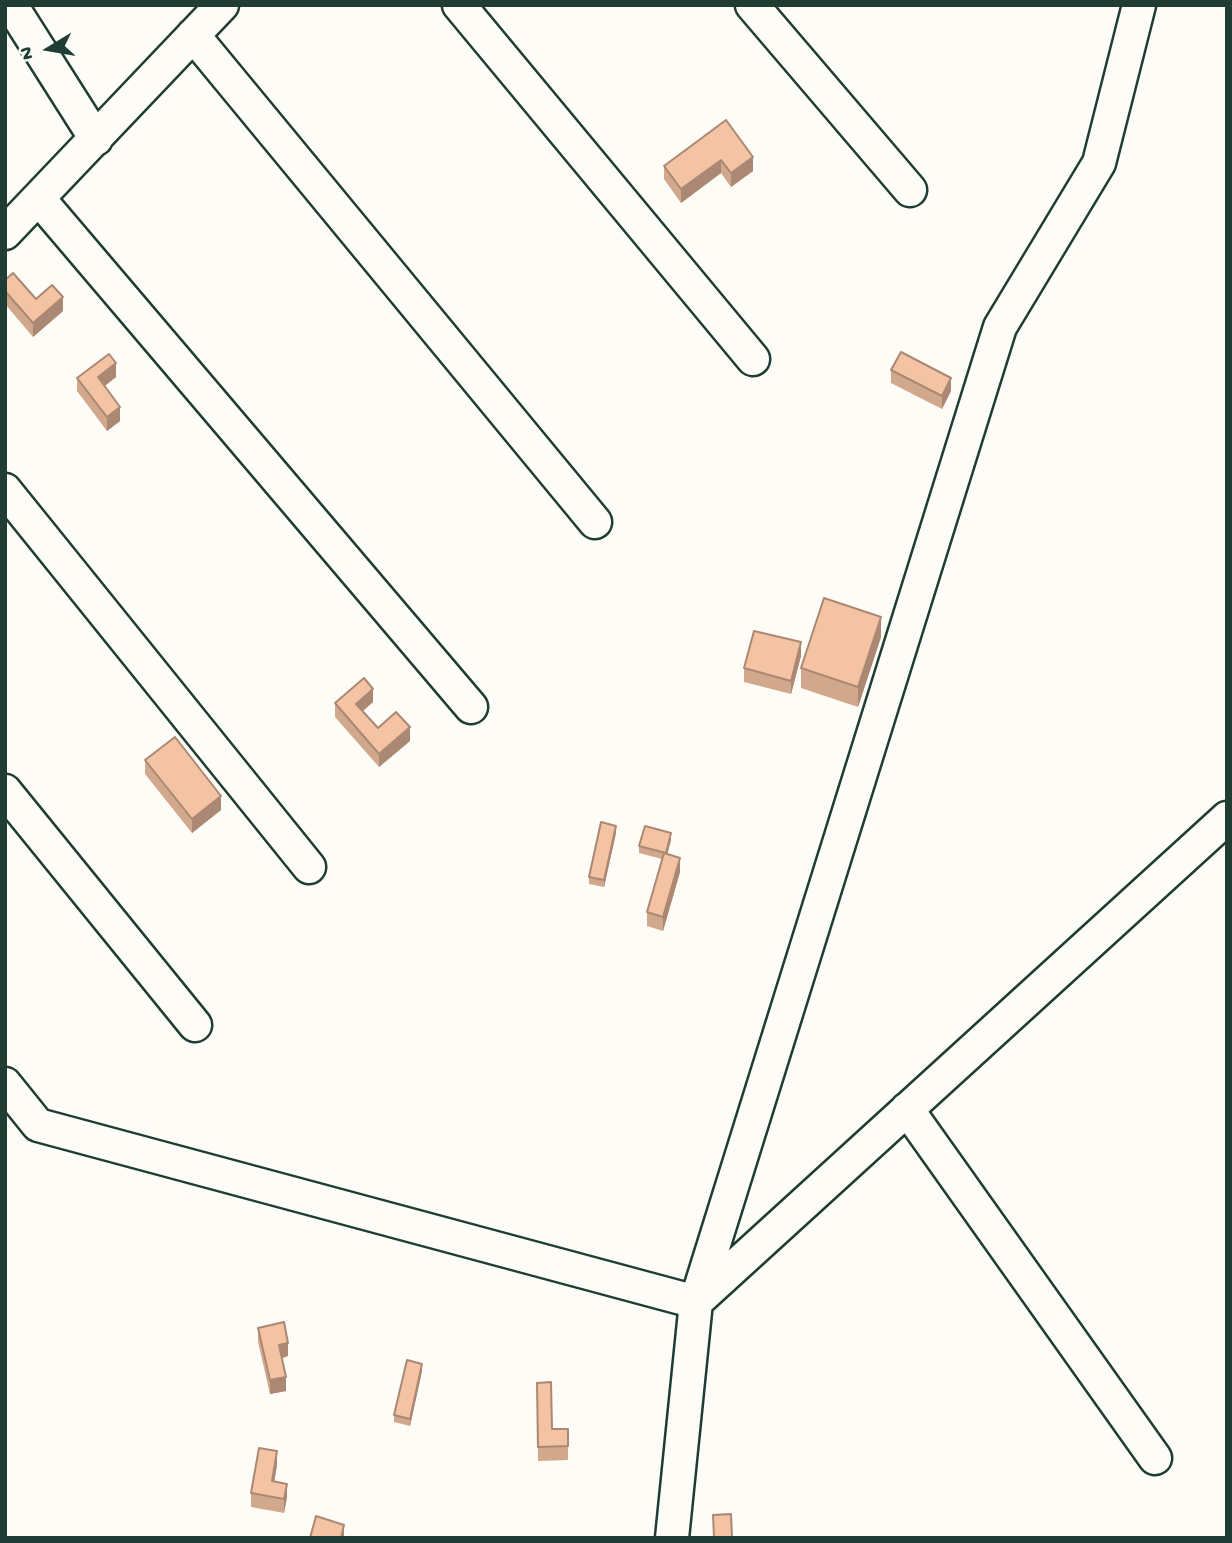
<!DOCTYPE html>
<html>
<head>
<meta charset="utf-8">
<style>
  body { margin:0 }
  #map { position:relative; width:1232px; height:1543px; overflow:hidden; background:#fdfcf7; font-family:"Gochi Hand",sans-serif }
  canvas { display:block }
  .frame { position:absolute; inset:0; border:7px solid #1f3d34; pointer-events:none }
  .north { position:absolute; left:14px; top:14px; width:70px; height:70px; -webkit-text-stroke:5px #fdfcf7; paint-order:stroke; rotate:259deg; font-size:19px; font-weight:700; line-height:28px; text-align:center; color:#1f3d34 }
  .north::after { content:''; display:block; margin:auto; width:24px; height:32px; background:#1f3d34; clip-path:polygon(50% 0,100% 100%,50% 72%,0 100%) }
</style>
</head>
<body>
<div id="map">
<canvas width="1232" height="1543"></canvas>
<div class="frame"></div>
<div class="north">N</div>
</div>
<script>
const context = document.querySelector('canvas').getContext('2d');
context.lineJoin = 'round';
const poly = rows => new Path2D(rows.map(r => 'M' + r).join(''));
function trace(path, color, width, dash) { context.strokeStyle = color; context.lineWidth = width; context.lineCap = dash ? 'butt' : 'round'; context.setLineDash(dash || []); context.stroke(path); }
function paint(path, color) { context.fillStyle = color; context.fill(path, 'evenodd'); }
const street = poly([
  [11,5,96,139],
  [459,5,753,359],
  [752,5,910,190],
  [193,35,595,522],
  [39,199,471,707],
  [5,233,222,5],
  [5,490,309,867],
  [5,791,195,1025],
  [5,1084,38,1125,696,1302,1227,818],
  [907,1109,1155,1458],
  [672,1538,696,1302,1000,327,1099,163,1139,5]
]);
trace(street, '#1f3d34', 37);
trace(street, '#fdfcf7', 32);
paint(poly([
  [726,120,753,171,731,187,721,173,681,203,664,179,664,166],
  [5,280,36,299,63,311,33,337,5,304],
  [891,370,951,391,942,409,891,383],
  [116,377,105,386,120,421,107,431,77,391,77,378],
  [881,637,858,707,801,688,801,668],
  [801,656,791,694,744,682,744,668],
  [373,702,363,711,378,728,410,741,379,767,335,717,335,703],
  [145,760,221,810,192,833,145,774],
  [616,833,604,887,589,884,589,877],
  [671,840,667,854,680,872,663,931,647,926,647,912,662,859,639,853,639,846],
  [258,1328,288,1356,282,1358,286,1391,270,1394,258,1342],
  [422,1371,410,1426,394,1422,394,1415],
  [537,1383,552,1429,568,1429,568,1460,538,1461],
  [277,1465,274,1482,287,1497,284,1513,251,1507,251,1493]
]), '#d2a88d');
paint(poly([
  [753,157,753,171,731,187,731,173],
  [721,160,721,173,681,203,681,189],
  [63,297,63,311,33,337,33,323],
  [116,363,116,377,98,391,98,377],
  [951,378,951,391,942,409,942,396],
  [120,407,120,421,107,431,107,417],
  [881,617,881,637,858,707,858,687],
  [801,642,801,656,791,694,791,681],
  [373,689,373,702,356,717,356,704],
  [410,727,410,741,379,767,379,754],
  [221,796,221,810,192,833,192,819],
  [616,826,616,833,604,887,604,880],
  [671,833,671,840,666,860,666,853],
  [680,858,680,872,663,931,663,917],
  [288,1343,288,1356,279,1359,279,1345],
  [422,1364,422,1371,410,1426,410,1419],
  [286,1377,286,1391,270,1394,270,1380],
  [277,1451,277,1465,272,1495,272,1481],
  [287,1484,287,1497,284,1513,284,1499],
  [344,1525,344,1538,341,1538]
]), '#ab8873');
const building = poly([
  [726,120,753,157,731,173,721,160,681,189,664,166,726,120],
  [13,273,36,299,52,285,63,297,33,323,5,291,5,280,13,273],
  [901,352,951,378,942,396,891,370,901,352],
  [109,354,116,363,98,377,120,407,107,417,77,378,109,354],
  [824,598,881,617,858,687,801,668,824,598],
  [754,631,801,642,791,681,744,668,754,631],
  [364,678,373,689,356,704,378,728,396,712,410,727,379,754,335,703,364,678],
  [175,737,221,796,192,819,145,760,175,737],
  [601,822,616,826,604,880,589,877,601,822],
  [645,826,671,833,666,853,639,846,645,826],
  [664,853,680,858,663,917,647,912,664,853],
  [284,1322,288,1343,279,1345,286,1377,270,1380,258,1328,284,1322],
  [407,1360,422,1364,410,1419,394,1415,407,1360],
  [551,1382,552,1429,568,1429,568,1446,538,1447,537,1383,551,1382],
  [259,1448,277,1451,272,1481,287,1484,284,1499,251,1493,259,1448],
  [731,1514,732,1538,714,1538,713,1515,731,1514],
  [316,1516,344,1525,341,1538,310,1538,316,1516]
]);
paint(building, '#f4c3a4');
trace(building, '#ab8873', 2);
</script>
</body>
</html>
